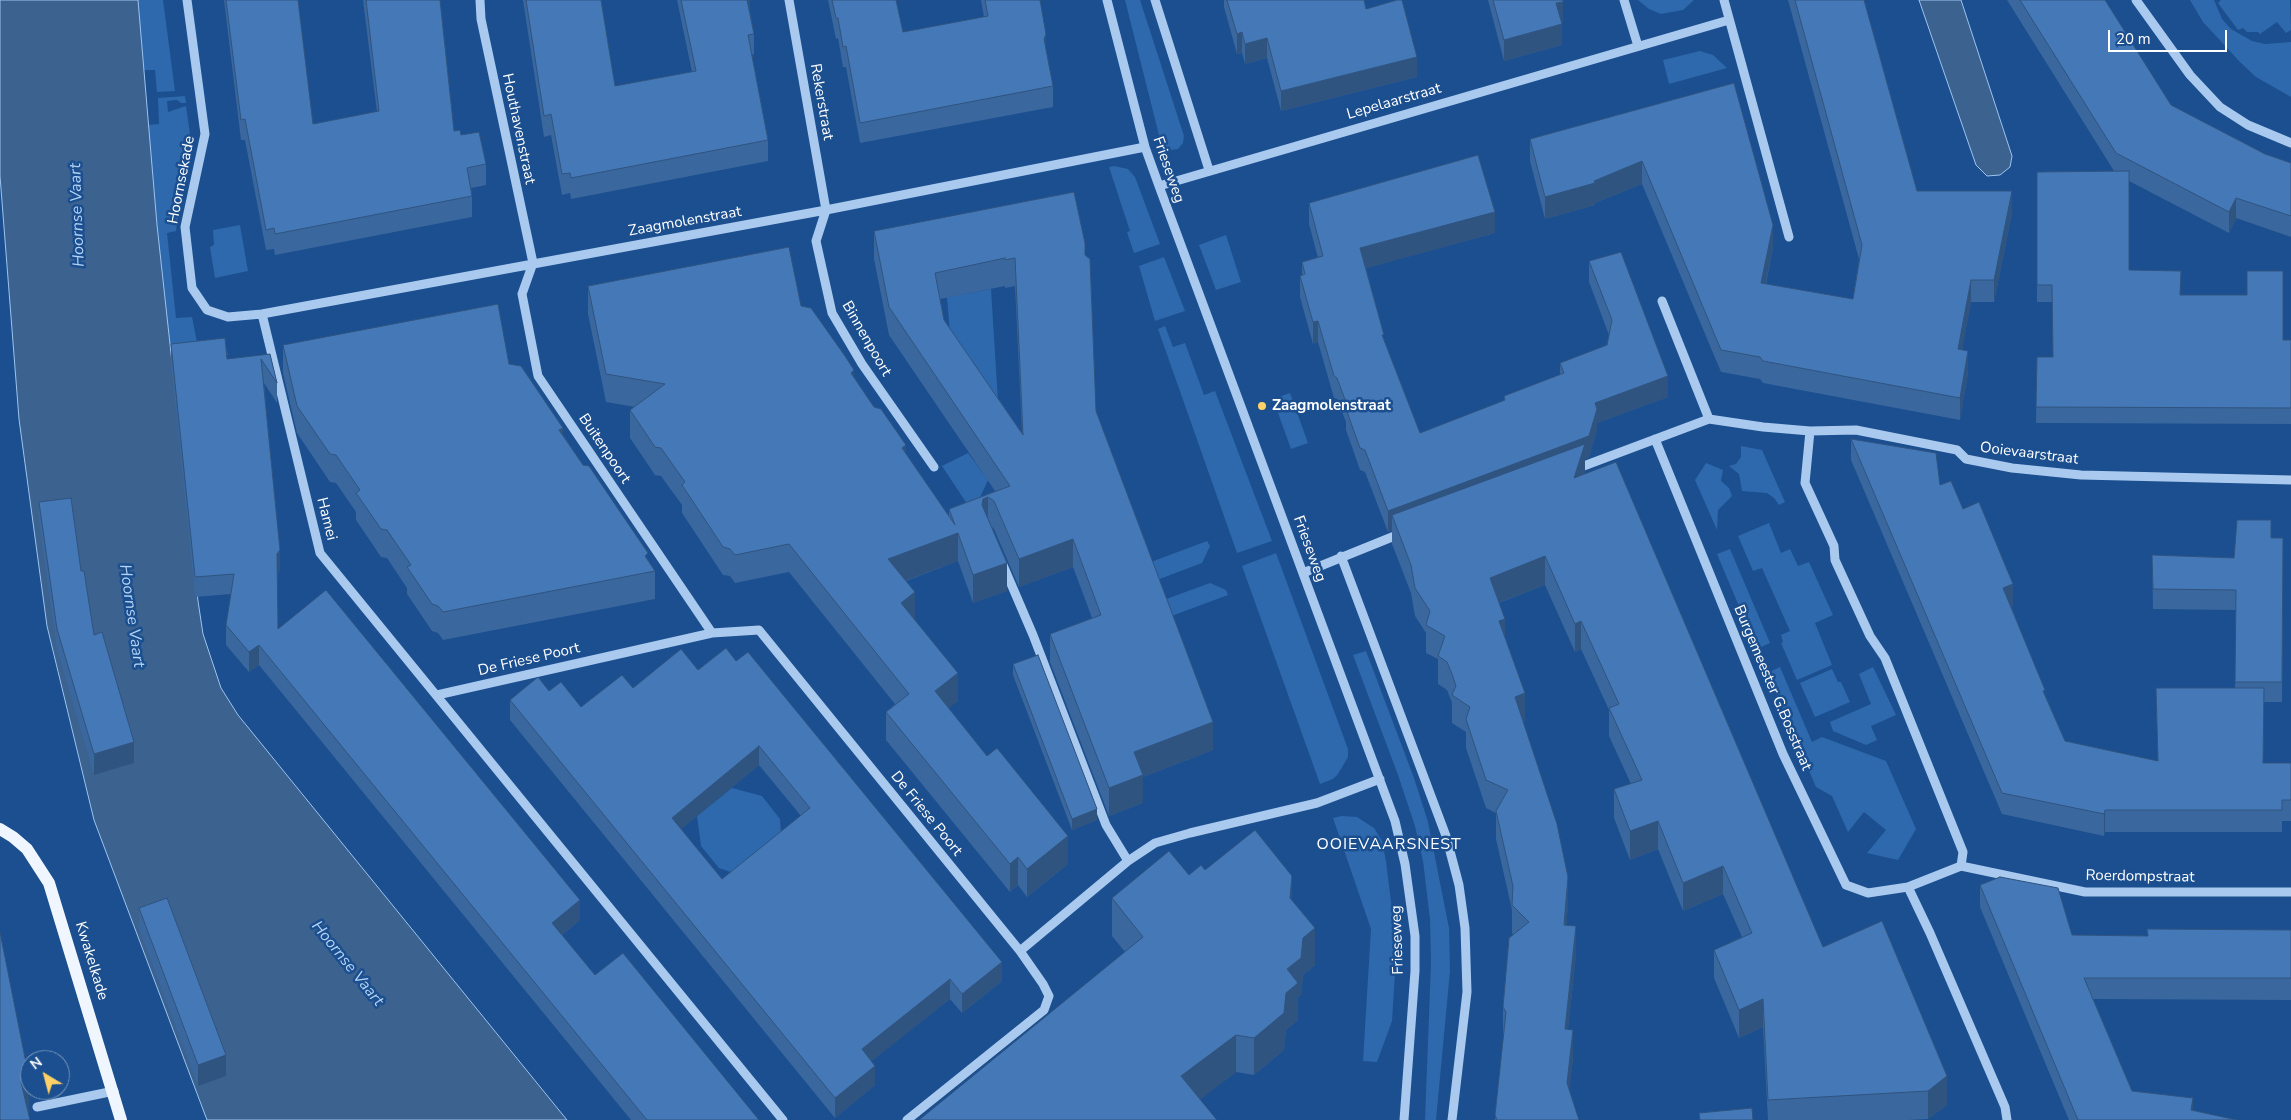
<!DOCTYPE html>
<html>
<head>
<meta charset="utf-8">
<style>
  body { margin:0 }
  #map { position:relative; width:2291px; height:1120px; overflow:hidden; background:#1b4f8f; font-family:"Nunito Sans",sans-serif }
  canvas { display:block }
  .north { position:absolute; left:20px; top:1050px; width:50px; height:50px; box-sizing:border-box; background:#1b4f8f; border:1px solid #7695bc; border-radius:50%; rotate:323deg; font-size:14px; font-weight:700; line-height:20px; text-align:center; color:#fff }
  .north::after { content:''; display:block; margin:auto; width:18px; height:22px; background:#ffd166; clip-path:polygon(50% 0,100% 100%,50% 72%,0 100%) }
  .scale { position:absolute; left:2108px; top:30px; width:119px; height:22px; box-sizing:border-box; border:2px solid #fff; border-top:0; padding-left:6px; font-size:15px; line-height:18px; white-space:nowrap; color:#fff; -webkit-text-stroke:4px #1b4f8f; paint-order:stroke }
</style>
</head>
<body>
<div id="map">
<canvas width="2291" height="1120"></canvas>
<div class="north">N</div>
<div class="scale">20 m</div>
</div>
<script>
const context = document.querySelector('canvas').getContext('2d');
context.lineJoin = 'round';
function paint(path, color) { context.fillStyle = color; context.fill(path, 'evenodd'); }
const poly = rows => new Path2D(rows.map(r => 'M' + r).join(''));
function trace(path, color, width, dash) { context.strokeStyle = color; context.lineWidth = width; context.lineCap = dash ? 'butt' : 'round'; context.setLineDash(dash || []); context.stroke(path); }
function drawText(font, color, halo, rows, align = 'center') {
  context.font = font + ' "Nunito Sans",sans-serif'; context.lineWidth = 5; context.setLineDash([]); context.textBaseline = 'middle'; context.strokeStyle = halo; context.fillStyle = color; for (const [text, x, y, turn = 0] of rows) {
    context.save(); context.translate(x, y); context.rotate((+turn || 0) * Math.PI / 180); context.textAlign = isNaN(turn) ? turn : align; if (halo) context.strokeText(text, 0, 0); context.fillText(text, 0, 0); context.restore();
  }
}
paint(poly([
  [138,0,163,0,175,91,157,92,155,70,144,70],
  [1125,0,1140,0,1184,136,1183,143,1178,149,1170,150,1161,143],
  [1638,0,1694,0,1683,10,1661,14,1649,9],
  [2190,0,2214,0,2222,19,2231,29,2252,41,2265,44,2291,42,2291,97,2256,77,2240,62,2203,22],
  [2221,0,2290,0,2291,30,2286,33,2277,22,2260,34,2258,32,2247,32,2243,28,2238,30,2218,3],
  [1700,51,1713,55,1727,68,1669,84,1663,60],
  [185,96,186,103,181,103,177,100,167,101,168,112,186,106,190,134,176,231,167,233,176,318,192,317,197,342,224,339,228,355,171,362,147,125,159,124,158,98],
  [1114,166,1128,169,1135,177,1160,244,1134,253,1127,232,1130,231,1109,167],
  [240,225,248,271,215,278,210,247,214,245,213,230],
  [1226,235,1241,282,1216,290,1199,245],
  [1164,257,1185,311,1155,321,1139,266],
  [991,289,1000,433,950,334,947,297],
  [1165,326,1173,347,1185,343,1204,395,1215,391,1272,541,1237,553,1158,329],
  [1290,393,1308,443,1291,449,1273,399],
  [1741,446,1762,450,1785,502,1779,505,1774,498,1767,493,1742,491,1739,474,1729,466,1736,464,1741,457],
  [968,453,988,480,973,513,942,466],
  [1706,463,1723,470,1721,481,1729,488,1732,496,1718,510,1717,530,1695,480],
  [1769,523,1781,553,1790,549,1798,566,1809,562,1833,615,1815,623,1832,665,1797,680,1781,643,1783,642,1781,635,1790,631,1762,568,1753,571,1738,536],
  [1207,541,1210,546,1202,563,1120,594,1111,577],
  [1730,549,1770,643,1757,649,1717,554],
  [1276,553,1348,749,1348,757,1338,774,1333,779,1320,784,1242,566],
  [1210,583,1226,590,1228,595,1131,631,1128,613],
  [1366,651,1414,778,1428,822,1449,928,1450,971,1436,1120,1425,1120,1431,963,1430,919,1423,861,1415,826,1398,775,1353,655],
  [1780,667,1812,742,1822,737,1886,761,1916,829,1898,860,1867,853,1886,830,1864,812,1848,832,1832,796,1816,787,1767,673],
  [1873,667,1896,715,1871,726,1877,740,1866,745,1833,731,1830,722,1871,704,1859,674],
  [1832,669,1838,682,1841,682,1850,702,1815,717,1800,683],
  [732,788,762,796,780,819,782,849,748,878,719,868,701,846,697,816],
  [1342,816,1357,817,1374,828,1382,841,1386,861,1393,918,1395,973,1392,1021,1377,1062,1363,1061,1371,929,1333,818]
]), '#2e69ad');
const water = poly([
  [0,0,138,0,157,225,198,601,203,634,221,688,238,715,567,1120,207,1120,94,820,47,626,19,419,0,176,0,0],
  [1919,0,1961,0,2012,156,2010,167,2000,175,1987,176,1976,165,1919,0]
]);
paint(water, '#3c6290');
trace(water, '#9cc4f0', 1);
trace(poly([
  [187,0,205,134,185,227,192,288,207,310,228,317,262,314,826,210,1145,147],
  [480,0,481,19,533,263,522,294,538,376,712,633],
  [789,0,826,210,816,241,832,313,862,364,934,467],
  [1107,0,1145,147,1159,186,1395,821,1405,864,1415,936,1415,971,1404,1120],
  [1155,0,1209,170],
  [1624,0,1638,46],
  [1724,0,1789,237],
  [2136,0,2190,75,2220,107,2248,125,2291,143],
  [1159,186,1729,20],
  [1662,301,1709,419],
  [262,314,320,553,783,1120],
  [1810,431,1805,483,1834,546,1835,560,1870,636,1885,658,1963,852,1961,866],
  [1655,439,1783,754,1846,885,1868,893,1908,887,1961,866],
  [1573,470,1709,419,1763,427,1810,431,1856,430,1957,450,1966,459,2012,468,2081,475,2291,480],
  [1341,556,1446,836,1459,885,1465,928,1467,992,1452,1120],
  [1003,565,1033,635,1106,825,1128,861],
  [1303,573,1402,533],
  [437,695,712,633,759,630,1020,951,1043,984,1049,996,1044,1010,907,1120],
  [1961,866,2085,892,2291,892],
  [1908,887,1930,933,2005,1107,2007,1120],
  [1020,951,1128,861,1155,843,1190,833,1317,803,1380,779],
  [37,1107,114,1091]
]), '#a9c9ee', 9);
trace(poly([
  [0,829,13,837,27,849,49,883,121,1120]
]), '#f0f6ff', 12);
paint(poly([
  [224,0,298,0,313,124,377,112,363,0,440,0,454,131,461,135,486,164,486,185,471,188,472,196,472,217,275,255,274,249,266,250,245,140,241,140],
  [523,0,601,0,615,86,692,72,677,0,750,0,750,12,754,34,754,54,752,55,768,140,768,161,571,199,570,193,562,195,551,135,544,137],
  [828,0,896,0,903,32,984,17,981,0,1040,0,1046,49,1053,86,1053,107,860,143,846,67,843,67,838,38,836,39],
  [1224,0,1364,0,1366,9,1417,77,1281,111,1267,58,1245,64,1242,53,1237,54,1224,7],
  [1488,0,1563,0,1563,23,1562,23,1562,45,1504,61],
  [1788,0,1864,0,1917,191,2012,213,1994,302,1971,302,1962,349,1968,373,1960,420,1763,383,1760,379,1721,372,1642,184,1595,203,1595,205,1545,219,1530,161,1530,139,1734,83,1773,247,1766,284,1853,299,1859,259],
  [2007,0,2105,0,2171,105,2265,154,2291,163,2291,237,2236,218,2229,233,2129,181,2129,270,2181,295,2283,340,2291,340,2291,424,2036,423,2037,357,2053,357,2052,302,2037,302,2037,172,2114,171],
  [1309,203,1495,233,1366,268,1384,340,1420,433,1504,401,1504,396,1560,375,1560,363,1607,345,1609,335,1589,282,1589,261,1668,397,1597,423,1597,430,1589,457,1585,459,1585,472,1584,474,1823,947,1947,1105,1928,1119,1908,1120,1768,1120,1763,1027,1739,1038,1714,978,1714,950,1742,937,1723,894,1683,911,1658,849,1630,860,1614,818,1614,789,1631,784,1609,736,1609,710,1581,649,1575,652,1545,585,1499,603,1505,638,1525,721,1523,722,1568,905,1566,925,1576,954,1568,1029,1573,1058,1569,1091,1579,1120,1495,1120,1504,1037,1503,1035,1503,1007,1513,935,1512,933,1512,910,1496,839,1496,813,1486,808,1466,748,1466,732,1452,723,1452,703,1447,690,1438,684,1438,659,1426,653,1426,633,1415,616,1411,593,1392,544,1392,530,1388,532,1365,472,1360,470,1346,430,1346,422,1337,399,1334,398,1318,342,1313,344,1300,297,1300,276,1302,275,1302,262,1318,258,1309,224],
  [874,231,1085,255,1096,411,1213,750,1143,777,1143,803,1109,816,1050,662,1050,634,1092,618,1073,567,1019,587,994,529,992,527,1007,591,973,603,958,561,906,581,915,620,958,701,948,708,1068,864,1027,897,1018,885,1010,892,886,740,886,712,895,704,789,572,735,583,730,576,723,575,682,513,682,505,661,476,655,475,630,438,630,410,635,407,606,402,588,314,588,286,801,306,854,378,949,516,949,509,995,491,889,335,874,259],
  [1005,286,1005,288,1015,286,1022,433,944,320,940,299],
  [171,344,227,359,270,354,277,383,277,403,264,383,280,570,277,574,278,629,580,920,562,935,595,975,759,1120,631,1120,259,665,249,672,226,645,226,625,231,594,195,597,171,364],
  [283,345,509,364,563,435,655,571,655,599,443,640,438,633,432,631,407,594,407,588,387,558,381,557,356,520,356,512,336,483,330,482,297,433,283,373],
  [1851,439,1940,485,1963,509,2013,605,2011,606,2045,695,2065,741,2158,761,2156,688,2235,688,2236,610,2153,609,2152,555,2234,558,2271,538,2283,538,2282,702,2264,702,2263,763,2291,763,2291,821,2282,821,2282,832,2105,832,2104,836,2002,814,1851,460],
  [39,502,81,571,94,635,134,763,94,775,57,650,39,523],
  [736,661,1002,981,962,1013,950,999,871,1061,875,1085,835,1118,510,720,510,700,549,691,581,707,633,688,698,670],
  [759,765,801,816,722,879,681,829],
  [1013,664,1097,820,1072,830,1013,675],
  [1205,870,1292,901,1315,965,1303,975,1301,995,1298,997,1298,1020,1286,1030,1284,1050,1254,1075,1236,1072,1200,1099,919,1120,1125,952,1112,936,1112,898],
  [1980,885,2072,935,2147,936,2291,930,2291,1000,2093,999,2132,1091,2193,1111,2237,1120,2069,1120,1980,907],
  [139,908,226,1076,198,1086,139,929]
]), '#3a679d');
paint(poly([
  [746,0,750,0,750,14],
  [1563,2,1563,23,1556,24,1556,3],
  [1562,24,1562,45,1504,61,1504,40],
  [1242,32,1242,53,1237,54,1237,34],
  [1046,34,1046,54,1044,39],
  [1267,38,1267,58,1245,64,1245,44],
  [1417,57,1417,77,1281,111,1281,91],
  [1642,161,1642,184,1595,203,1595,205,1545,219,1545,197,1594,181],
  [2012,191,2012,213,1994,302,1994,280],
  [2236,198,2236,218,2229,233,2229,212],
  [1495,212,1495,233,1360,270,1360,248],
  [1773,225,1773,247,1761,305,1761,283],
  [1971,280,1971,302,1958,371,1958,349],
  [1318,321,1318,342,1313,344,1313,322],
  [1968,351,1968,373,1960,420,1960,398],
  [854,370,854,398,851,373],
  [1668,376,1668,397,1597,423,1597,430,1589,457,1585,459,1585,472,1574,506,1392,515,1392,530,1388,532,1388,511,1595,403],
  [563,428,563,455,559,430],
  [906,445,906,473,902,448],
  [988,497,988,525,982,505,983,499],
  [958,533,958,561,888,587,888,559],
  [1073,539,1073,567,1019,587,1019,559],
  [280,550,280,570,277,574,277,554],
  [1545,556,1545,585,1490,606,1490,578],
  [1007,563,1007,591,973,603,973,575],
  [2013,584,2013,605,2003,609,2003,588],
  [915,592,915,620,901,603],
  [1505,619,1505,647,1499,621],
  [1581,621,1581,649,1575,652,1575,624],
  [259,645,259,665,249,672,249,652],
  [958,673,958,701,935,719,935,691],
  [1525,693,1525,721,1515,725,1515,697],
  [1213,722,1213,750,1143,777,1143,803,1109,816,1109,788,1134,752],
  [134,742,134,763,94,775,94,754],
  [759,746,759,765,672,837,672,818],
  [1097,809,1097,820,1072,830,1072,819],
  [2105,810,2105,832,2104,836,2104,814],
  [1658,821,1658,849,1630,860,1630,831],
  [1068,836,1068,864,1027,897,1027,869],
  [1018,857,1018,885,1010,892,1010,864],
  [1723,866,1723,894,1683,911,1683,883],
  [1292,876,1292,913,1290,898],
  [1568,877,1568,905,1564,953,1564,925],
  [580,900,580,920,552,943,552,923],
  [1576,926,1576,954,1565,1057,1565,1029],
  [1315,928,1315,965,1303,975,1301,995,1298,997,1298,1020,1286,1030,1284,1050,1254,1075,1254,1038,1287,969,1303,938],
  [1002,962,1002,981,962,1013,962,994],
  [950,979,950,999,862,1069,862,1049],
  [1763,999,1763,1027,1739,1038,1739,1010],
  [1573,1030,1573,1058,1567,1112,1567,1083],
  [1236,1035,1236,1072,1181,1114,1181,1076],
  [226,1055,226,1076,198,1086,198,1065],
  [875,1066,875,1085,835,1118,835,1098],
  [1947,1076,1947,1105,1928,1119,1928,1091],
  [29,1078,29,1116,21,1082],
  [2193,1098,2193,1120,2191,1110]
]), '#305480');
const building = poly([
  [226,0,298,0,313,124,379,111,366,0,440,0,454,131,460,130,461,135,479,132,486,164,467,168,472,196,275,234,274,228,266,230,245,119,241,120,226,0],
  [526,0,601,0,615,86,696,71,681,0,747,0,754,34,748,35,768,140,571,178,570,173,562,174,551,114,544,116,526,0],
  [832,0,896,0,903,32,988,16,985,0,1040,0,1046,34,1044,39,1053,86,860,123,846,46,843,47,838,18,836,18,832,0],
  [1227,0,1364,0,1366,9,1397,0,1402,0,1417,57,1281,91,1267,38,1245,44,1242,32,1237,34,1227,0],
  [1493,0,1563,0,1563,2,1556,3,1562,24,1504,40,1493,0],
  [1795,0,1864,0,1917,191,2012,191,1994,280,1971,280,1958,349,1968,351,1960,398,1763,361,1760,357,1721,350,1642,161,1594,181,1595,183,1545,197,1530,139,1734,83,1773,225,1761,283,1853,299,1862,245,1795,0],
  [2020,0,2105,0,2171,105,2265,154,2291,163,2291,216,2236,198,2229,212,2116,153,2020,0],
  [1478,155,1495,212,1360,248,1384,335,1382,335,1420,433,1505,400,1504,396,1564,373,1560,363,1607,345,1612,320,1589,261,1621,252,1668,376,1595,403,1597,409,1589,436,1388,511,1365,450,1360,448,1346,409,1347,405,1337,378,1334,376,1318,321,1313,322,1300,276,1305,274,1302,262,1323,256,1309,203,1478,155],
  [2129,171,2129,270,2181,271,2180,295,2247,295,2247,271,2283,271,2283,340,2291,340,2291,408,2036,407,2037,357,2053,357,2052,285,2037,285,2037,172,2129,171],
  [1074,192,1085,243,1085,255,1090,259,1096,411,1213,722,1134,752,1143,775,1109,788,1050,634,1101,615,1073,539,1019,559,994,501,988,497,983,499,982,505,1007,563,973,575,958,533,888,559,915,592,901,603,958,673,935,691,987,756,997,748,1068,836,1027,869,1018,857,1010,864,886,712,909,694,789,544,735,555,730,549,723,547,682,485,685,482,661,448,655,447,630,410,665,384,606,374,588,286,789,247,801,306,811,308,845,356,854,370,851,373,874,407,881,409,906,445,902,448,955,525,949,509,1010,486,889,307,874,231,1074,192],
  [1005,258,1005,260,1015,258,1023,435,944,320,935,273,1005,258],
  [498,304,509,364,521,366,563,428,559,430,583,465,589,466,648,553,645,556,655,571,443,612,438,606,432,604,407,567,411,565,387,530,381,529,356,493,360,490,336,455,330,454,297,406,283,345,498,304],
  [225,338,227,359,270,354,277,383,261,359,280,550,277,554,278,629,326,590,580,900,552,923,576,952,595,975,623,953,759,1120,647,1120,259,645,249,652,226,625,234,574,195,577,171,344,225,338],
  [1851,439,1936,453,1940,485,1951,481,1963,509,1979,502,2013,584,2003,588,2045,690,2043,691,2065,741,2158,761,2156,688,2264,688,2263,763,2291,763,2291,800,2282,800,2282,810,2105,810,2104,814,2002,793,1851,439],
  [1585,444,1574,478,1616,462,1823,947,1882,921,1947,1076,1928,1091,1768,1100,1763,999,1739,1010,1714,950,1752,933,1723,866,1683,883,1658,821,1630,831,1614,789,1642,780,1609,708,1619,704,1581,621,1575,624,1545,556,1490,578,1505,619,1499,621,1525,693,1515,697,1557,824,1568,877,1564,925,1576,926,1565,1029,1573,1030,1567,1083,1579,1120,1497,1120,1495,1115,1506,1012,1503,1007,1509,938,1529,922,1512,905,1513,886,1496,811,1508,790,1486,780,1466,719,1470,707,1452,695,1456,686,1452,674,1447,662,1438,656,1445,636,1426,625,1430,611,1415,588,1411,565,1392,515,1585,444],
  [71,498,81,571,84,571,94,635,102,632,134,742,94,754,57,629,39,502,71,498],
  [2237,520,2271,520,2271,538,2283,538,2282,682,2235,682,2236,590,2153,589,2152,555,2234,558,2237,520],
  [726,648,736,661,748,652,1002,962,962,994,950,979,862,1049,875,1066,835,1098,510,700,538,677,549,691,561,682,581,707,622,675,633,688,681,649,698,670,726,648],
  [759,746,810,808,722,879,672,818,759,746],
  [1038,655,1097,809,1072,819,1013,664,1038,655],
  [1255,830,1292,876,1290,898,1315,928,1303,938,1301,958,1287,969,1298,983,1286,993,1284,1013,1254,1038,1236,1035,1181,1076,1217,1120,919,1120,1143,937,1112,898,1169,851,1189,875,1201,865,1205,870,1255,830],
  [2000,877,2058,888,2072,935,2148,936,2147,929,2291,930,2291,978,2084,978,2132,1091,2193,1098,2191,1110,2237,1120,2078,1120,1980,885,2000,877],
  [167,898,226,1055,198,1065,139,908,167,898],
  [0,932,29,1078,21,1082,30,1120,0,1120,0,932],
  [1752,1108,1753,1120,1700,1120,1699,1113,1752,1108]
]);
paint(building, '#4478b7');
trace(building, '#305480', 1);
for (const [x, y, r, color] of [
  [1262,406,5,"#ffd166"]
]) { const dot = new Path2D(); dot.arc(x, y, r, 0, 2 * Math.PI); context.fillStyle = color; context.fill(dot); trace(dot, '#1b4f8f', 2); }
drawText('15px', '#fff', '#1b4f8f', [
  ["Rekerstraat",821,102,80],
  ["Lepelaarstraat",1394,102,-16],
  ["Houthavenstraat",518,129,78],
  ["Frieseweg",1168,170,71],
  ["Hoornsekade",182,180,-79],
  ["Zaagmolenstraat",685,222,-10],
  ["Binnenpoort",866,339,60],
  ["Buitenpoort",604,449,56],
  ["Ooievaarstraat",2029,454,7],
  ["Hamei",326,519,76],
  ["Frieseweg",1309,549,70],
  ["De Friese Poort",529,660,-13],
  ["Burgemeester G.Bosstraat",1772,688,67],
  ["De Friese Poort",926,814,51],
  ["Roerdompstraat",2140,877,1],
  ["Frieseweg",1398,940,-92],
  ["Kwakelkade",91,961,73]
]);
drawText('bold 15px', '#fff', '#1b4f8f', [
  ["Zaagmolenstraat",1272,406]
], 'left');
drawText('italic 16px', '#b5d3f5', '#1b4f8f', [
  ["Hoornse Vaart",78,215,-92],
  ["Hoornse Vaart",131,616,82],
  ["Hoornse Vaart",347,964,51]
]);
context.letterSpacing = '1px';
drawText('16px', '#fff', '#1b4f8f', [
  ["OOIEVAARSNEST",1389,845]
]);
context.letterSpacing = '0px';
</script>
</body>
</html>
